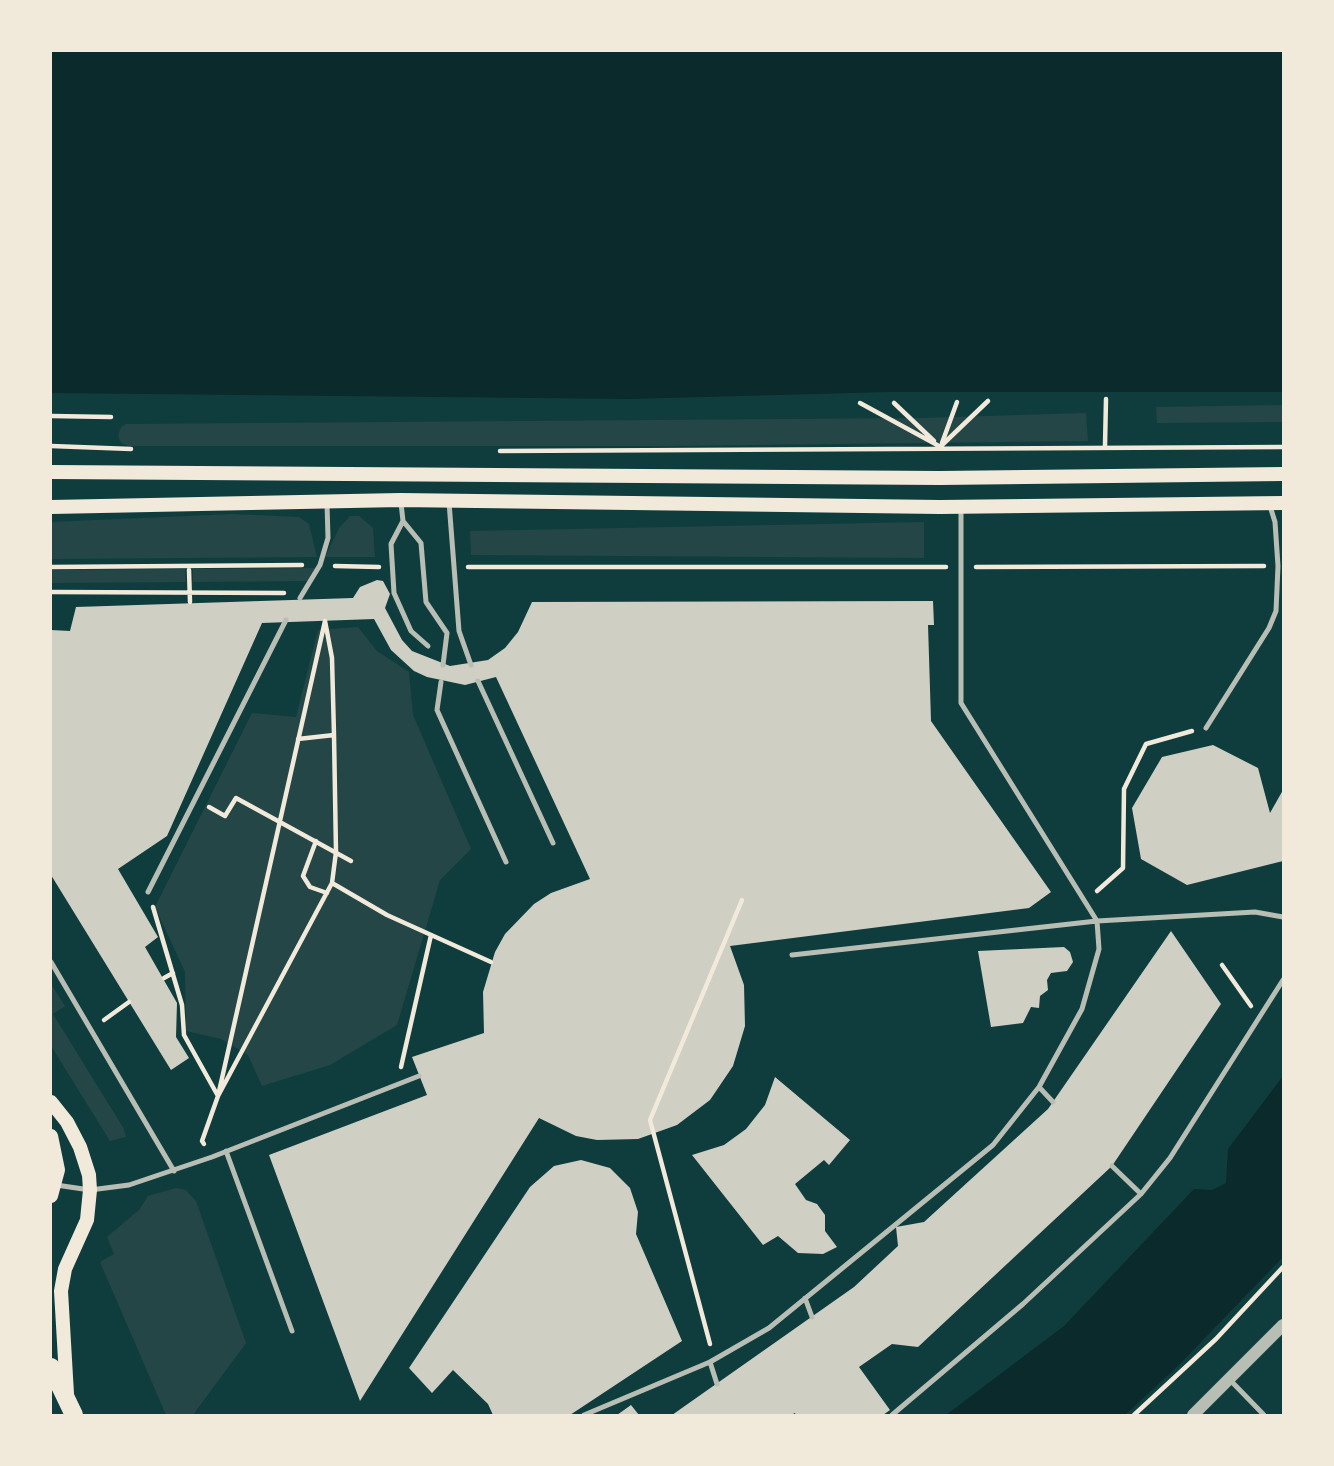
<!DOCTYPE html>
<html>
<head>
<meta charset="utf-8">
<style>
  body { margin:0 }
  #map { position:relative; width:1334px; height:1466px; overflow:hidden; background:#0f3d3e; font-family:Helvetica,sans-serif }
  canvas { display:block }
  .frame { position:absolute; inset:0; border:52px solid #f1e9da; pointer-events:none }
</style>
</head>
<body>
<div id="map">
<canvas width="1334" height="1466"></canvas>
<div class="frame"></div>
</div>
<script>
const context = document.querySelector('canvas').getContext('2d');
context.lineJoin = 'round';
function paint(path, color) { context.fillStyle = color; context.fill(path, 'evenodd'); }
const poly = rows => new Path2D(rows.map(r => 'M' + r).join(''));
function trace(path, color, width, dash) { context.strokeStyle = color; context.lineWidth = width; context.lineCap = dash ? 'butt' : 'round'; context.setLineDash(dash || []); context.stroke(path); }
paint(poly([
  [1283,405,1283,422,1157,423,1156,407],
  [1086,413,1088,441,672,446,128,446,121,443,118,436,121,427,126,424,921,418],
  [232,514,299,517,309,524,317,557,51,559,51,522],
  [350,516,359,516,373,528,375,557,325,557,339,528],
  [924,522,924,558,471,555,470,531],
  [315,568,308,581,193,582,193,569],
  [185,569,186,582,51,583,51,570],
  [358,627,377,651,409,672,413,715,471,849,440,880,397,1025,330,1065,262,1086,248,1055,221,1039,186,1031,185,972,155,907,252,713,296,717,318,630],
  [51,984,65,1006,53,1014,124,1129,126,1137,110,1141,51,1046],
  [176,1188,186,1190,196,1201,246,1343,193,1415,166,1415,100,1262,114,1254,107,1237,139,1210,148,1196]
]), '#244646');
paint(poly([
  [51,51,1283,51,1283,392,887,392,631,399,51,393],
  [1283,1076,1283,1257,1178,1366,1125,1415,946,1415,1064,1326,1194,1189,1212,1190,1226,1183,1228,1149]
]), '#0a2a2b');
paint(poly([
  [377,580,383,581,390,594,385,608,402,640,412,651,450,666,488,660,505,648,518,632,532,602,933,601,934,625,928,625,931,721,1051,892,1029,908,730,946,744,985,745,1026,733,1066,710,1100,677,1125,638,1139,597,1140,576,1136,539,1118,360,1401,269,1155,427,1095,412,1057,484,1033,483,992,495,952,505,934,534,904,551,893,590,879,496,677,465,685,427,677,414,671,391,650,374,619,262,623,167,836,118,869,158,937,145,947,177,1003,176,1037,189,1058,171,1070,51,875,51,630,70,631,76,607,353,598,360,587],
  [1213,745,1258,768,1270,813,1283,790,1283,861,1187,885,1141,859,1132,808,1162,757],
  [1171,931,1221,1004,1112,1166,918,1347,892,1344,859,1367,890,1410,883,1415,796,1415,795,1413,791,1415,672,1415,854,1287,898,1246,896,1227,924,1222,1048,1109],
  [1064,947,1070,952,1073,962,1067,971,1051,973,1047,980,1048,990,1040,996,1039,1008,1031,1007,1023,1023,991,1027,978,951],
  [775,1077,850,1140,829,1165,824,1160,795,1184,806,1200,817,1204,825,1215,825,1231,837,1247,823,1254,798,1253,778,1236,763,1245,692,1155,724,1145,746,1129,765,1105],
  [581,1160,610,1168,630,1188,638,1212,636,1234,682,1341,570,1415,493,1415,488,1404,453,1370,432,1393,409,1368,530,1187,554,1166],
  [631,1405,639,1415,617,1415]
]), '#cfcfc3');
trace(poly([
  [860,403,939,446],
  [894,403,934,441],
  [51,416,111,417],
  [942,443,957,402],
  [51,446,131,449],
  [941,446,988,401],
  [1105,446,1106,399],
  [500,451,1283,447],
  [335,566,379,567],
  [51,567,302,565],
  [468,567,946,567],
  [976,567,1264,566],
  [189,570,190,602],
  [51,592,284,593],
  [298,739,334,735],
  [209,807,225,816,236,798,351,861],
  [316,841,303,876,310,887,327,893],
  [332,883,336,852,334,735,332,658,325,621,218,1096,332,883,387,915,491,962],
  [1097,891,1123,868,1124,789,1146,744,1192,731],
  [153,907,182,1005,184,1035,218,1096,202,1141,204,1144],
  [1222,965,1251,1006],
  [164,978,173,973],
  [104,1020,129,1002],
  [401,1067,431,935],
  [710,1344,650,1120,742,900],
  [1134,1415,1216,1339,1283,1267]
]), '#f1e9da', 4.5);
trace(poly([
  [449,502,459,631,471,665],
  [401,503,403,521,391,544,394,593,411,631,428,646],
  [403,521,421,543,426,602,447,633,443,665],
  [300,598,320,565,328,538,327,503],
  [478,681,553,843],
  [441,682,437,710,506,862],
  [1206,728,1269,628,1276,611,1278,566,1275,522,1270,506],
  [148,892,286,620],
  [792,955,1097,921,1255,912,1283,917],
  [51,962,174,1171],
  [1039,1087,1053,1102],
  [226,1151,292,1331],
  [1112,1166,1141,1194],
  [56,1185,90,1190,129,1185,212,1157,419,1076],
  [805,1298,812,1317],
  [710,1362,717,1384],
  [1231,1381,1264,1415],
  [584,1415,710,1362,769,1328,993,1145,1039,1087,1082,1009,1099,949,1097,921,961,703,961,509],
  [892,1415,1023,1304,1141,1194,1170,1158,1283,980]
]), '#b8beb3', 5);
trace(poly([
  [1193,1415,1283,1325]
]), '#b8beb3', 12);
trace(poly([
  [51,472,940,478,1283,474],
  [51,507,400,500,940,507,1283,503],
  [51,1102,67,1122,80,1147,89,1175,90,1190,87,1220,65,1269,61,1291,67,1394],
  [51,1136,58,1170,51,1196]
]), '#f1e9da', 14);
trace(poly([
  [51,1367,74,1415]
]), '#f1e9da', 18);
</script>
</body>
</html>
